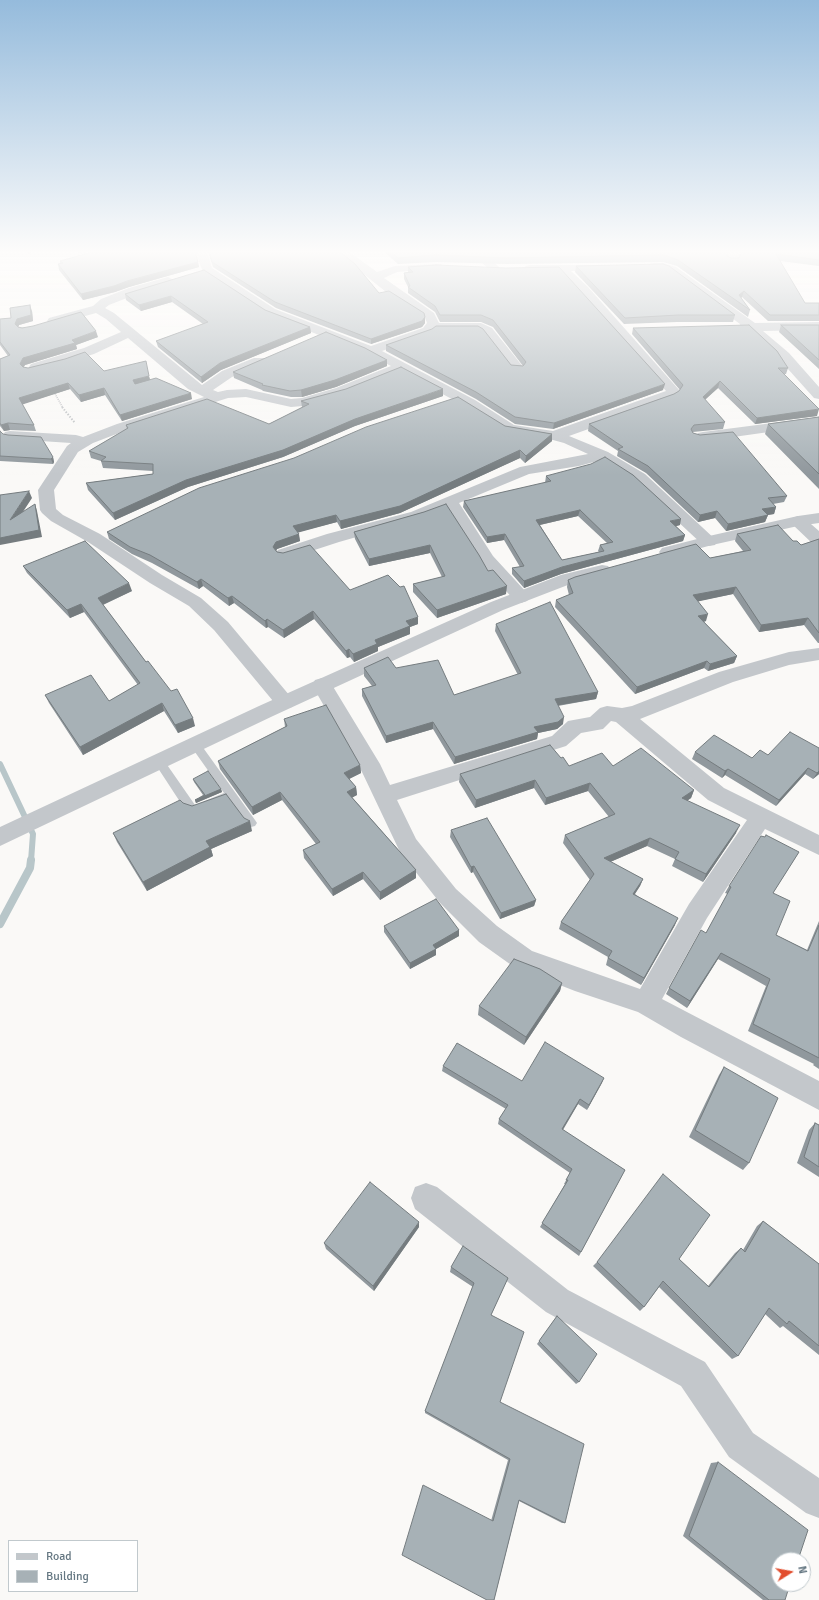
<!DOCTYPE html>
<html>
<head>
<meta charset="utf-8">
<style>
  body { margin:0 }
  #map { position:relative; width:819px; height:1600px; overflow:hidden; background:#faf9f7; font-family:Signika,sans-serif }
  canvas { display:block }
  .legend { position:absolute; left:8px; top:1540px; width:130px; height:52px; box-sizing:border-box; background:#fff; border:1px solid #c1c9cd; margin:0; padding:5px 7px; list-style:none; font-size:12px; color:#657782 }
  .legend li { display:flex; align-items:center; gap:8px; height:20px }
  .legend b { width:20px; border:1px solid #c1c9cd }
  .north { position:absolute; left:771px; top:1552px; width:40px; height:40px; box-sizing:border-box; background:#fff; border:1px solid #c1c9cd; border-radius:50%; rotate:79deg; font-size:11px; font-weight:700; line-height:16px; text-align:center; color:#657782 }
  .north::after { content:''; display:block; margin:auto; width:14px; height:18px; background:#e24e2e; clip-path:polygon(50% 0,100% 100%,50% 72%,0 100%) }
</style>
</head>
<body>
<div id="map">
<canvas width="819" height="1600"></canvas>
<ul class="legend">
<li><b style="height:5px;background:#c3c7cb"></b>Road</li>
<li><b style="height:11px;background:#a7b1b6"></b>Building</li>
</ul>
<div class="north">N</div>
</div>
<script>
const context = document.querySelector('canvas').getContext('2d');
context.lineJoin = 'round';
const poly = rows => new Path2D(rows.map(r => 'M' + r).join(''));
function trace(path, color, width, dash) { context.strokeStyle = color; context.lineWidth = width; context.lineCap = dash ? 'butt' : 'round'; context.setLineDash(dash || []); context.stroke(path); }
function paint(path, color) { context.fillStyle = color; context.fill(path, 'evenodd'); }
trace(poly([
  [0,764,33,834,31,861]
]), '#b8c6c9', 6);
trace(poly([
  [0,924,30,868,31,860]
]), '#b8c6c9', 8);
trace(poly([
  [54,392,63,408]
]), '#bbbec1', 1.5, [1, 1]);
trace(poly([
  [62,407,75,423]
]), '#bbbec1', 2, [1.5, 1.5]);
paint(poly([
  [26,251,34,251,28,254,26,251],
  [75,251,83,251,91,255,88,257,75,251],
  [195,741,199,742,255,820,257,823,255,826,251,827,247,826,229,801,199,813,194,814,186,811,154,762,155,759,163,759,195,805,224,793,190,745,191,742,195,741]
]), '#c3c7cb');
paint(poly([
  [195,251,207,251,212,268,275,309,371,346,423,328,427,323,425,318,386,292,335,251,348,251,377,272,395,266,441,264,443,266,441,268,397,272,384,278,434,313,439,323,481,323,492,328,524,368,522,371,512,371,484,334,478,331,435,331,431,334,382,351,475,400,514,425,553,431,666,391,580,293,559,271,530,271,526,270,524,268,526,266,530,265,609,265,611,267,609,269,605,270,571,271,588,287,680,391,676,397,672,399,569,436,608,452,645,474,717,541,715,545,709,546,703,545,633,480,601,460,579,466,529,474,459,503,493,556,527,593,530,597,527,601,521,603,515,601,481,563,446,509,423,518,339,542,290,558,284,559,278,558,275,554,278,550,327,534,411,512,520,467,588,454,564,443,553,440,505,432,465,406,401,372,346,394,303,406,291,407,246,397,228,398,127,430,93,443,78,452,54,490,56,509,63,515,100,534,162,575,201,598,228,622,295,702,292,707,285,709,278,707,214,630,189,606,150,583,88,542,51,521,42,513,40,510,38,490,67,446,71,443,10,439,5,438,3,435,5,432,10,431,76,435,83,437,117,424,204,397,188,389,128,338,94,354,41,370,36,371,31,370,29,367,31,364,84,348,121,332,106,319,96,313,53,325,49,324,47,321,49,318,93,306,101,299,129,288,168,277,172,279,174,281,172,283,137,294,109,305,105,308,114,313,202,385,222,371,254,358,264,358,266,361,264,364,232,377,213,390,218,392,227,390,246,389,291,399,302,398,336,388,391,366,366,353,267,315,203,272,195,251],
  [469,251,481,251,500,268,498,270,494,271,490,270,469,251],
  [729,251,741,251,737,263,729,263,727,261,729,251],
  [654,263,663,263,676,267,755,323,819,322,819,330,763,331,789,353,819,387,819,399,814,398,779,359,749,331,741,330,739,327,740,324,668,271,650,268,648,266,650,264,654,263],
  [819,417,819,425,719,439,703,440,698,439,696,436,698,433,703,432,819,417],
  [798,516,804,518,819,531,819,545,813,544,792,524,790,521,792,518,798,516],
  [819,648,819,660,789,665,733,682,640,719,724,788,819,835,819,855,765,829,707,918,662,999,819,1081,819,1110,681,1037,638,1012,575,991,514,967,479,942,440,903,400,852,362,772,312,685,315,680,322,678,329,680,380,764,390,785,552,736,568,721,590,717,600,708,607,706,622,708,632,706,719,672,789,652,819,648],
  [611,721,616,722,708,800,747,820,689,904,640,989,532,951,497,926,456,889,416,839,397,800,566,746,581,733,603,729,611,721],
  [426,1183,437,1187,568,1290,705,1362,753,1433,819,1478,819,1518,806,1513,729,1457,681,1386,546,1312,415,1209,411,1198,415,1187,426,1183]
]), '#c3c7cb');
paint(poly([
  [819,513,819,523,798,526,712,545,668,557,662,556,659,552,662,548,709,536,798,516,819,513],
  [602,565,608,566,611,570,608,574,573,583,503,610,273,716,0,846,0,827,259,706,491,602,561,575,602,565]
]), '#c3c7cb');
paint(poly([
  [208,251,339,251,379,293,425,317,425,323,422,327,371,344,276,308,213,267],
  [383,251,728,251,727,256,731,258,739,258,742,251,819,251,819,266,780,261,805,303,819,303,819,321,768,321,742,297,741,298,750,310,748,317,677,266,663,262,506,264,436,262,398,264],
  [60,261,198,262,199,267,129,287,115,292,83,300,59,270,58,264,60,264],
  [576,266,735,315,733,322,677,322,624,324,575,272],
  [408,267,663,390,553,429,515,424,476,399,386,351,386,345,511,365,523,366,493,327,481,322,440,322,435,312,408,293,408,287,404,279,404,273,408,272],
  [204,270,265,310,310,327,311,333,221,370,202,383,158,347,156,341,203,324,172,302,141,311,126,300,125,294],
  [32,311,33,321,19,325,18,327,98,337,76,345,77,349,25,365,23,367,28,368,104,371,150,380,192,399,122,421,105,395,81,402,70,389,22,404,34,425,36,431,10,430,4,431,0,426,0,359,8,356,0,345,0,319,11,318],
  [781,325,819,325,819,369,779,332],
  [633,328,788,368,786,374,784,374,817,416,755,424,718,388,705,400,725,422,723,429,693,432,693,433,787,496,784,502,773,504,776,507,774,514,768,515,765,522,726,531,715,518,698,522,646,473,617,456,618,451,588,431,589,424,674,394,679,391,680,390,632,334],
  [387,366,336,387,302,397,291,397,263,391,262,390,234,378,233,372],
  [443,396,355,426,283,457,188,487,115,520,88,490,86,483,153,474,153,471,103,468,101,461,91,458,89,451,127,429,126,425,269,424,302,407,301,401],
  [819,417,819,489,765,434,768,424],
  [505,426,552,434,552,441,525,463,520,458,400,513,341,529,337,522,298,532,300,541,277,549,276,551,277,552,350,590,418,624,410,627,410,634,378,647,378,651,354,662,350,657,347,658,314,619,284,638,268,627,266,628,234,603,229,606,203,586,199,589,152,563,132,554,109,539,107,532],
  [0,431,3,434,53,457,54,462,53,464,0,461],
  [546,476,680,525,676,526,685,535,683,541,561,574,524,588,512,574,512,568,520,567,504,540,487,543,463,507,464,501,545,483],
  [578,516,607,543,600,545,598,551,599,552,562,560,540,525],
  [424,512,488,571,506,594,437,618,413,592,413,584,442,577,430,553,369,566,355,539,354,532],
  [737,534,793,541,801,545,819,539,819,643,818,643,804,625,759,632,733,594,698,601,706,621,704,622,737,656,734,663,708,671,704,668,635,694,555,607,556,600,569,595,567,587,568,580,710,558,743,551,735,541],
  [23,566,132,591,103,605,146,662,195,726,178,733,164,711,83,755,49,703,45,695,109,701,138,685,84,612,70,618,27,573],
  [496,624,598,692,596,699,558,706,563,724,557,729,538,733,537,739,454,764,433,729,386,743,362,696,362,689,372,686,364,676,364,668,396,668,454,695,518,675,495,631],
  [284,719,360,765,361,773,349,779,356,787,357,795,352,797,416,870,416,878,380,900,363,879,333,896,304,858,303,850,316,844,282,800,253,815,220,769,218,761,285,727],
  [819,748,819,774,813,779,805,774,776,806,725,775,722,778,692,759,695,752,752,758,768,755],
  [561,758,569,766,613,766,694,790,691,798,687,801,736,833,703,882,672,866,675,859,647,846,610,862,643,879,640,886,635,894,675,925,641,985,606,965,608,957,559,929,561,922,590,880,563,843,565,835,609,817,588,791,545,805,534,788,475,808,459,782,460,774],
  [193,779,221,789,222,792,196,803,195,800,203,795,194,782],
  [451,830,536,900,534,906,500,919,473,872,471,873,450,837],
  [252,831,211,849,213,856,147,891,117,842,113,833],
  [799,852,773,893,776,935,807,950,819,921,819,1069,813,1065,814,1064,748,1031,766,986,718,959,687,1008,666,994,669,988,706,933,728,894,725,893,729,886],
  [384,926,459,930,459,936,436,949,436,955,410,969,384,932],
  [562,983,560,991,524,1045,478,1015,479,1006],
  [443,1066,522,1081,604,1078,587,1110,578,1104,563,1130,625,1170,579,1256,540,1227,565,1184,564,1184,570,1173,498,1124,499,1119,506,1109,442,1071],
  [724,1067,749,1163,743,1170,689,1137,719,1075],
  [815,1123,819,1125,819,1177,797,1163,809,1130],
  [763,1221,819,1264,819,1355,783,1326,780,1328,765,1314,738,1356,732,1359,659,1287,644,1307,640,1311,593,1266,597,1262,679,1259,708,1286,735,1253,741,1248,743,1250,757,1226],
  [419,1227,374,1291,326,1249,324,1243],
  [451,1267,508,1278,491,1315,500,1402,565,1523,562,1523,519,1501,494,1600,491,1521,508,1460,425,1413,425,1411,473,1287,450,1272],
  [557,1316,579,1382,576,1384,537,1344],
  [718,1462,785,1600,763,1600,683,1536,711,1463]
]), '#90989d');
paint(poly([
  [198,262,199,267,129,287,115,292,83,300,81,294],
  [744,291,742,297,738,301,739,295],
  [171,296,172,302,141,311,139,305],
  [30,305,32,311,33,321,19,325,17,330,15,324,17,319],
  [425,317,425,323,422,327,371,344,371,339],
  [310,327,311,333,221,370,202,383,201,377,220,363],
  [96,331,98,337,76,345,77,349,25,365,22,370,20,364,23,358],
  [387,360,387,366,336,387,302,397,301,390],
  [149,376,151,382,134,386,133,380],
  [720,381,718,388,701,403,703,397],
  [68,383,70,389,21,405,19,398],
  [665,384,663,390,553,429,554,423],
  [104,388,105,395,81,402,79,395],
  [443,389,443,396,355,426,283,457,188,487,115,520,113,513,186,480,355,419],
  [191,393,192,399,122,421,120,415],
  [819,409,817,416,755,424,757,418],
  [8,423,10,430,4,431,1,425],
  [552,434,552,441,525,463,526,456],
  [520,450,520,458,400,513,341,529,340,521],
  [53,457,54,462,53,464,51,459],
  [29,491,32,498,13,527,10,520],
  [35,504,37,511,42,537,0,545,0,538],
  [776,507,774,514,760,516,762,509],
  [580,510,578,516,535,526,536,520],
  [717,511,715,518,698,522,700,515],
  [336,515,337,522,293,534,293,526],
  [768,515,765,522,726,531,728,524],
  [681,519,680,525,669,528,670,521],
  [299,534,300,541,277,549,274,555,273,547,276,542],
  [505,534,504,540,487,543,487,537],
  [685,535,683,541,561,574,524,588,524,581,562,567],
  [430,545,430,553,369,566,369,559],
  [201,579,203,586,199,589,197,582],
  [129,583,132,591,100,606,98,598],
  [507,586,506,594,437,618,437,610],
  [736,587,733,594,691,603,693,595],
  [232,596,234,603,229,606,228,598],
  [81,604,84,612,70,618,67,610],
  [313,611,314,619,284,638,283,630],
  [708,614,706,621,696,623,698,616],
  [418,617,418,624,410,627,410,634,378,647,378,651,354,662,353,654,375,640,406,621],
  [808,618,804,625,759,632,761,625],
  [267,619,268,627,266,628,265,621],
  [349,649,350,657,347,658,346,651],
  [737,656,734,663,708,671,710,664],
  [707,661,704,668,635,694,637,687],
  [598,692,596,699,554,706,555,699],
  [162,703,164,711,83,755,80,747],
  [564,717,563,724,557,729,538,733,537,739,454,764,455,757,534,727],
  [193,718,195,726,178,733,175,725],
  [433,722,433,729,386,743,386,736],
  [360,765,361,773,345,781,344,773],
  [808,768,805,774,776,806,779,800],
  [728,769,725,775,722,778,725,771],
  [819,771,819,774,813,779,817,773],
  [535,780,534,788,475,808,476,800],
  [590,783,588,791,545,805,546,798],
  [356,787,357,795,348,800,347,792],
  [221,789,222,792,196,803,195,800],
  [694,790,691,798,679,806,682,798],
  [280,792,282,800,253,815,252,807],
  [250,821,252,831,211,849,213,856,147,891,143,882,206,841],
  [740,825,736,833,703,882,706,874],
  [650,838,647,846,601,866,604,858],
  [474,866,473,872,471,873,471,867],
  [416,870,416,878,380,900,380,892],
  [363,872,363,879,333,896,332,889],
  [643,879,640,886,630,901,633,894],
  [536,900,534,906,500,919,501,913],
  [678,918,675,925,641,985,644,978],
  [459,930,459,936,436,949,436,955,410,969,410,963,433,945],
  [721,953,718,959,687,1008,690,1001],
  [562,983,560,991,524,1045,526,1037],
  [604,1078,602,1083,587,1110,589,1105],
  [580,1099,578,1104,560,1134,562,1129],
  [419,1222,419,1227,374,1291,373,1286]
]), '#757c7f');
const building = poly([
  [96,251,195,251,198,262,127,281,114,286,81,294,58,264,63,263,60,261,96,251],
  [209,251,339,251,355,264,379,293,389,291,424,313,425,317,422,321,371,339,275,302,212,262,209,251],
  [390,251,728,251,727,256,731,258,739,258,742,251,819,251,819,260,776,254,805,303,819,303,819,315,770,315,744,291,739,295,750,310,678,260,664,255,506,258,436,255,398,258,390,251],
  [663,264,669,266,735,315,678,315,625,318,576,266,663,264],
  [436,265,506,268,559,267,665,384,554,423,515,417,476,392,386,345,432,329,436,326,478,326,483,329,511,365,523,366,526,362,493,320,481,315,440,315,435,306,408,287,410,286,404,273,413,272,408,267,436,265],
  [204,270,265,310,310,327,220,363,201,377,156,341,208,322,171,296,139,305,125,294,204,270],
  [30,305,31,315,17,319,15,324,18,327,22,328,33,326,81,312,96,331,72,340,75,343,23,358,20,364,23,367,28,368,65,359,85,352,104,371,146,361,149,376,133,380,135,384,156,378,191,393,120,415,104,388,79,395,68,383,19,398,34,425,8,423,1,425,0,423,0,359,10,355,0,342,0,319,11,318,10,308,30,305],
  [749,325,777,351,788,368,778,368,819,409,757,418,720,381,703,397,725,422,694,425,691,429,693,433,700,435,733,432,787,496,768,498,776,507,762,509,768,515,728,524,717,511,700,515,648,466,618,449,623,447,589,424,674,394,679,391,683,385,633,328,749,325],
  [781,325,819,325,819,360,781,325],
  [326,332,365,348,387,360,335,380,301,390,290,391,262,385,263,384,233,372,326,332],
  [401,367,443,389,355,419,283,450,186,480,113,513,86,483,153,474,153,464,101,461,106,457,89,451,128,428,126,425,207,399,269,424,309,404,301,401,346,389,401,367],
  [458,397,505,426,552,434,526,456,520,450,400,506,340,521,336,515,293,526,299,534,276,542,273,547,277,552,283,553,310,545,350,590,388,575,400,587,404,586,418,617,406,621,410,626,375,640,377,644,353,654,349,649,346,651,313,611,283,630,267,619,265,621,232,596,228,598,201,579,197,582,150,555,130,547,107,532,199,488,294,458,366,427,458,397],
  [819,417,819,474,768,424,819,417],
  [0,431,3,434,8,435,41,437,53,457,51,459,0,456,0,431],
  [605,457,633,475,681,519,670,521,685,535,562,567,524,581,512,568,524,566,505,534,487,537,464,501,551,481,546,476,591,464,605,457],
  [580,510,613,542,600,545,604,551,562,560,536,520,580,510],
  [29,491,10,520,35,504,39,530,0,538,0,495,29,491],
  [446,504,479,555,488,571,493,570,507,586,437,610,413,584,445,576,430,545,369,559,354,532,424,512,446,504],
  [778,525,793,541,797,541,801,545,819,539,819,633,808,618,761,625,736,587,693,595,708,614,698,616,737,656,710,664,707,661,637,687,556,600,573,593,568,580,575,577,696,544,710,558,751,550,737,534,778,525],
  [85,541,129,583,98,598,146,662,148,661,171,691,177,689,193,718,175,725,162,703,80,747,45,695,91,675,109,701,140,683,81,604,67,610,23,566,85,541],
  [550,602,598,692,555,699,564,717,558,722,534,727,538,732,455,757,433,722,386,736,362,689,376,685,364,668,388,657,396,668,438,660,454,695,521,673,496,624,550,602],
  [326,705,360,765,344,773,356,787,347,792,416,870,380,892,363,872,332,889,303,850,320,842,280,792,252,807,218,761,287,726,284,719,326,705],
  [790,732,819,748,819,771,817,773,808,768,779,800,728,769,725,771,695,752,714,735,752,758,760,750,768,755,790,732],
  [550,745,561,758,563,757,569,766,602,753,613,766,641,748,694,790,682,798,740,825,706,874,675,859,679,852,650,838,604,858,643,879,633,894,678,918,644,978,608,958,612,951,561,922,594,874,565,835,615,814,590,783,546,798,535,780,476,800,460,774,550,745],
  [208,771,221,789,195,800,205,795,193,779,208,771],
  [226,794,244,818,250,821,206,841,210,847,143,882,113,833,180,800,183,803,192,806,226,794],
  [487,818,536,900,501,913,474,866,471,867,451,830,487,818],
  [766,835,799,852,773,893,790,901,776,935,808,951,819,925,819,1058,753,1024,770,979,721,953,690,1001,669,988,701,930,706,933,731,887,729,886,761,836,765,837,766,835],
  [436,899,459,930,433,945,436,949,410,963,384,926,436,899],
  [514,959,540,969,562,983,526,1037,479,1006,514,959],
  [545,1042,604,1078,589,1105,580,1099,562,1129,625,1170,581,1252,542,1223,568,1180,566,1180,572,1169,499,1119,508,1105,443,1066,457,1043,522,1081,545,1042],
  [724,1067,778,1098,749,1163,695,1130,724,1067],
  [815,1123,819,1125,819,1167,804,1157,815,1123],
  [663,1174,710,1215,679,1259,709,1287,741,1248,745,1252,763,1221,819,1264,819,1346,789,1321,787,1324,769,1308,738,1356,663,1281,644,1307,597,1262,663,1174],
  [370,1182,419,1222,373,1286,324,1243,370,1182],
  [463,1246,508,1278,491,1315,524,1332,500,1402,584,1444,565,1523,519,1500,494,1600,487,1600,402,1555,423,1485,493,1521,510,1459,425,1411,474,1283,451,1267,463,1246],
  [557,1316,597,1354,579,1382,539,1341,557,1316],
  [718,1462,808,1530,798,1560,779,1560,779,1584,790,1584,785,1600,769,1600,689,1536,718,1462]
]);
paint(building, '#a7b1b6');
trace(building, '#757c7f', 1);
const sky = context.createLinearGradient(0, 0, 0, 475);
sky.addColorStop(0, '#95bbdc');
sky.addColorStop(0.53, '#fdfcfb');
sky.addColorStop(1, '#fdfcfb00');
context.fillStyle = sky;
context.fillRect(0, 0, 819, 475);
</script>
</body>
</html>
